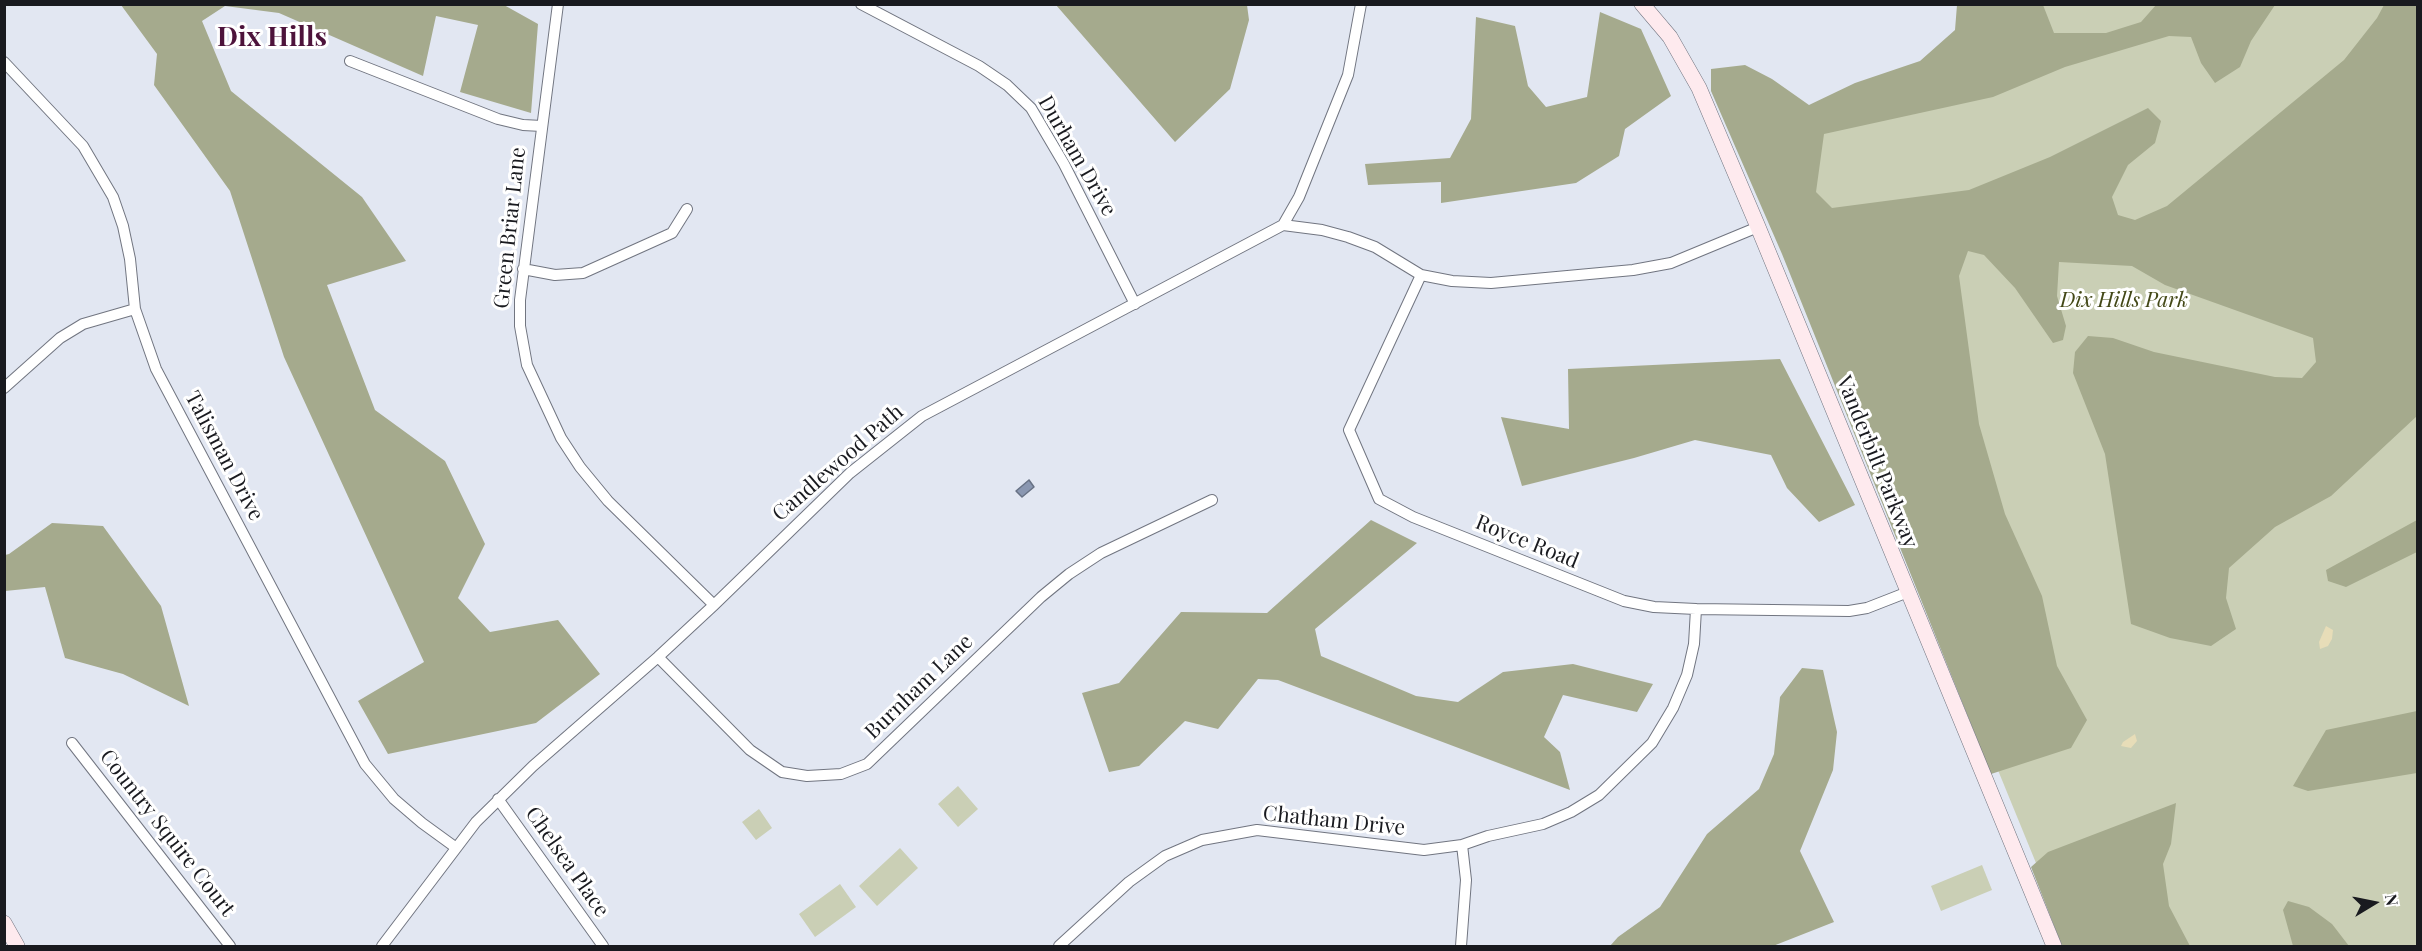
<!DOCTYPE html>
<html>
<head>
<meta charset="utf-8">
<style>
  body { margin:0 }
  #map { position:relative; width:2422px; height:951px; overflow:hidden; background:#e2e7f2; font-family:"Playfair Display",serif }
  canvas { display:block }
  .frame { position:absolute; inset:0; border:6px solid #191a1f; pointer-events:none }
  .north { position:absolute; left:2344px; top:873px; width:60px; height:60px; -webkit-text-stroke:4px #fff; paint-order:stroke; rotate:80deg; font-size:16px; font-weight:700; line-height:24px; text-align:center; color:#191a1f }
  .north::after { content:''; display:block; margin:auto; width:21px; height:27px; background:#191a1f; clip-path:polygon(50% 0,100% 100%,50% 72%,0 100%) }
</style>
</head>
<body>
<div id="map">
<canvas width="2422" height="951"></canvas>
<div class="frame"></div>
<div class="north">N</div>
</div>
<script>
const context = document.querySelector('canvas').getContext('2d');
context.lineJoin = 'round';
function paint(path, color) { context.fillStyle = color; context.fill(path, 'evenodd'); }
const poly = rows => new Path2D(rows.map(r => 'M' + r).join(''));
function trace(path, color, width, dash) { context.strokeStyle = color; context.lineWidth = width; context.lineCap = dash ? 'butt' : 'round'; context.setLineDash(dash || []); context.stroke(path); }
function drawText(font, color, halo, rows, align = 'center') {
  context.font = font + ' "Playfair Display",serif'; context.lineWidth = 6; context.setLineDash([]); context.textBaseline = 'middle'; context.strokeStyle = halo; context.fillStyle = color; for (const [text, x, y, turn = 0] of rows) {
    context.save(); context.translate(x, y); context.rotate((+turn || 0) * Math.PI / 180); context.textAlign = isNaN(turn) ? turn : align; if (halo) context.strokeText(text, 0, 0); context.fillText(text, 0, 0); context.restore();
  }
}
paint(poly([
  [1960,5,2417,5,2417,946,2070,946,1721,94,1792,122,1962,51],
  [958,786,978,809,958,827,938,804],
  [759,809,772,828,756,840,742,822],
  [900,848,918,868,877,906,859,886],
  [1982,865,1992,890,1941,911,1931,886],
  [840,884,856,907,815,937,799,914]
]), '#cacfb5');
paint(poly([
  [504,5,538,24,531,113,460,92,478,25,436,16,423,76,279,13,225,6,202,21,231,91,362,197,406,261,327,285,375,410,445,461,485,544,458,598,490,632,558,620,600,674,536,723,388,754,358,701,424,662,284,357,230,191,154,85,157,54,121,5],
  [1056,5,1247,5,1249,20,1230,89,1175,142],
  [1957,5,2043,5,2054,33,2106,33,2141,22,2156,5,2275,5,2251,41,2240,67,2215,83,2201,63,2191,37,2169,36,2065,67,1993,97,1824,134,1816,192,1832,208,1969,190,2050,157,2148,108,2161,121,2155,143,2128,165,2112,197,2118,215,2135,220,2167,206,2344,60,2377,18,2384,5,2417,5,2417,416,2331,496,2275,527,2229,568,2226,598,2236,629,2211,646,2170,638,2131,624,2105,454,2073,373,2075,352,2088,336,2113,338,2154,352,2275,377,2302,378,2316,362,2313,338,2165,285,2132,266,2059,262,2057,296,2066,326,2063,340,2053,343,2015,288,1984,255,1968,251,1959,276,1979,424,2005,514,2042,596,2057,666,2087,720,2071,748,1991,774,1782,254,1711,91,1711,69,1745,65,1772,79,1809,105,1855,83,1920,61,1955,30],
  [1600,12,1641,29,1671,96,1625,129,1619,156,1576,183,1441,203,1441,182,1368,185,1365,164,1450,158,1471,119,1476,17,1515,26,1528,86,1546,107,1587,97],
  [1780,359,1855,505,1819,522,1787,488,1771,455,1695,440,1634,458,1522,486,1501,417,1569,429,1568,369],
  [1371,520,1417,543,1315,629,1321,656,1416,696,1458,702,1503,672,1573,664,1653,684,1637,712,1563,695,1544,737,1560,752,1570,790,1278,680,1258,679,1218,729,1185,721,1139,766,1109,772,1082,693,1119,683,1181,612,1267,613],
  [2417,520,2417,552,2346,587,2328,581,2326,570],
  [52,523,103,526,161,606,189,706,123,674,65,658,45,587,5,591,5,555,9,554],
  [1802,668,1823,670,1837,732,1833,770,1800,851,1834,922,1773,946,1610,946,1618,937,1660,907,1707,834,1759,789,1774,754,1780,697],
  [2417,711,2417,773,2308,791,2293,786,2326,730],
  [2176,803,2171,844,2163,864,2169,906,2190,946,2062,946,2031,867,2048,852],
  [2288,901,2309,907,2332,924,2349,946,2293,946,2283,910]
]), '#a5aa8d');
paint(poly([
  [2326,626,2333,630,2332,639,2328,646,2320,649,2319,642],
  [2135,734,2137,741,2131,748,2121,746,2123,742]
]), '#e7ddb8');
const water = poly([
  [1029,480,1034,487,1022,497,1016,491,1029,480]
]);
paint(water, '#8a97b1');
trace(water, '#687285', 1.5);
const street = poly([
  [558,4,520,300,520,326,527,365,561,438,580,467,608,501,714,605],
  [861,4,979,66,1007,85,1031,108,1064,164,1135,304],
  [350,61,498,119,523,125,542,126],
  [4,62,83,146,113,197,123,226,130,259,135,309,156,369,365,764,394,799,422,823,455,847],
  [1283,225,1322,230,1348,237,1375,247,1421,275,1452,281,1491,283,1633,270,1671,263,1758,227],
  [523,269,555,275,583,273,672,233,687,209],
  [1421,275,1349,430,1379,499,1413,517,1624,601,1654,607,1696,609,1849,611,1867,608,1908,592],
  [4,388,60,338,83,324,135,309],
  [658,657,750,750,782,772,807,776,841,774,867,764,1041,597,1069,574,1101,553,1212,500],
  [72,743,230,946],
  [498,799,603,946],
  [382,946,476,822,533,766,658,657,714,605,850,473,922,416,1283,225,1299,197,1348,75,1361,4],
  [1059,946,1129,882,1165,856,1202,840,1257,830,1424,850,1462,845,1488,836,1543,824,1571,812,1599,795,1652,743,1673,708,1687,675,1694,644,1696,609],
  [1461,946,1466,880,1462,845]
]);
const secondary = poly([
  [1642,4,1670,37,1699,88,1758,227,2054,946],
  [4,923,17,946]
]);
trace(street, '#717580', 12);
trace(secondary, '#717580', 16);
trace(street, '#fff', 10);
trace(secondary, '#feeaee', 15);
drawText('21px', '#191a1f', '#fff', [
  ["Durham Drive",1077,156,60],
  ["Green Briar Lane",510,228,-84],
  ["Talisman Drive",224,456,62],
  ["Vanderbilt Parkway",1877,462,68],
  ["Candlewood Path",838,463,-41],
  ["Royce Road",1527,542,22],
  ["Burnham Lane",919,687,-44],
  ["Chatham Drive",1334,821,6],
  ["Country Squire Court",167,833,52],
  ["Chelsea Place",567,862,55]
]);
drawText('italic 21px', '#434817', '#fff', [
  ["Dix Hills Park",2124,300]
]);
drawText('bold 27px', '#4d133b', '#fff', [
  ["Dix Hills",272,38]
]);
</script>
</body>
</html>
